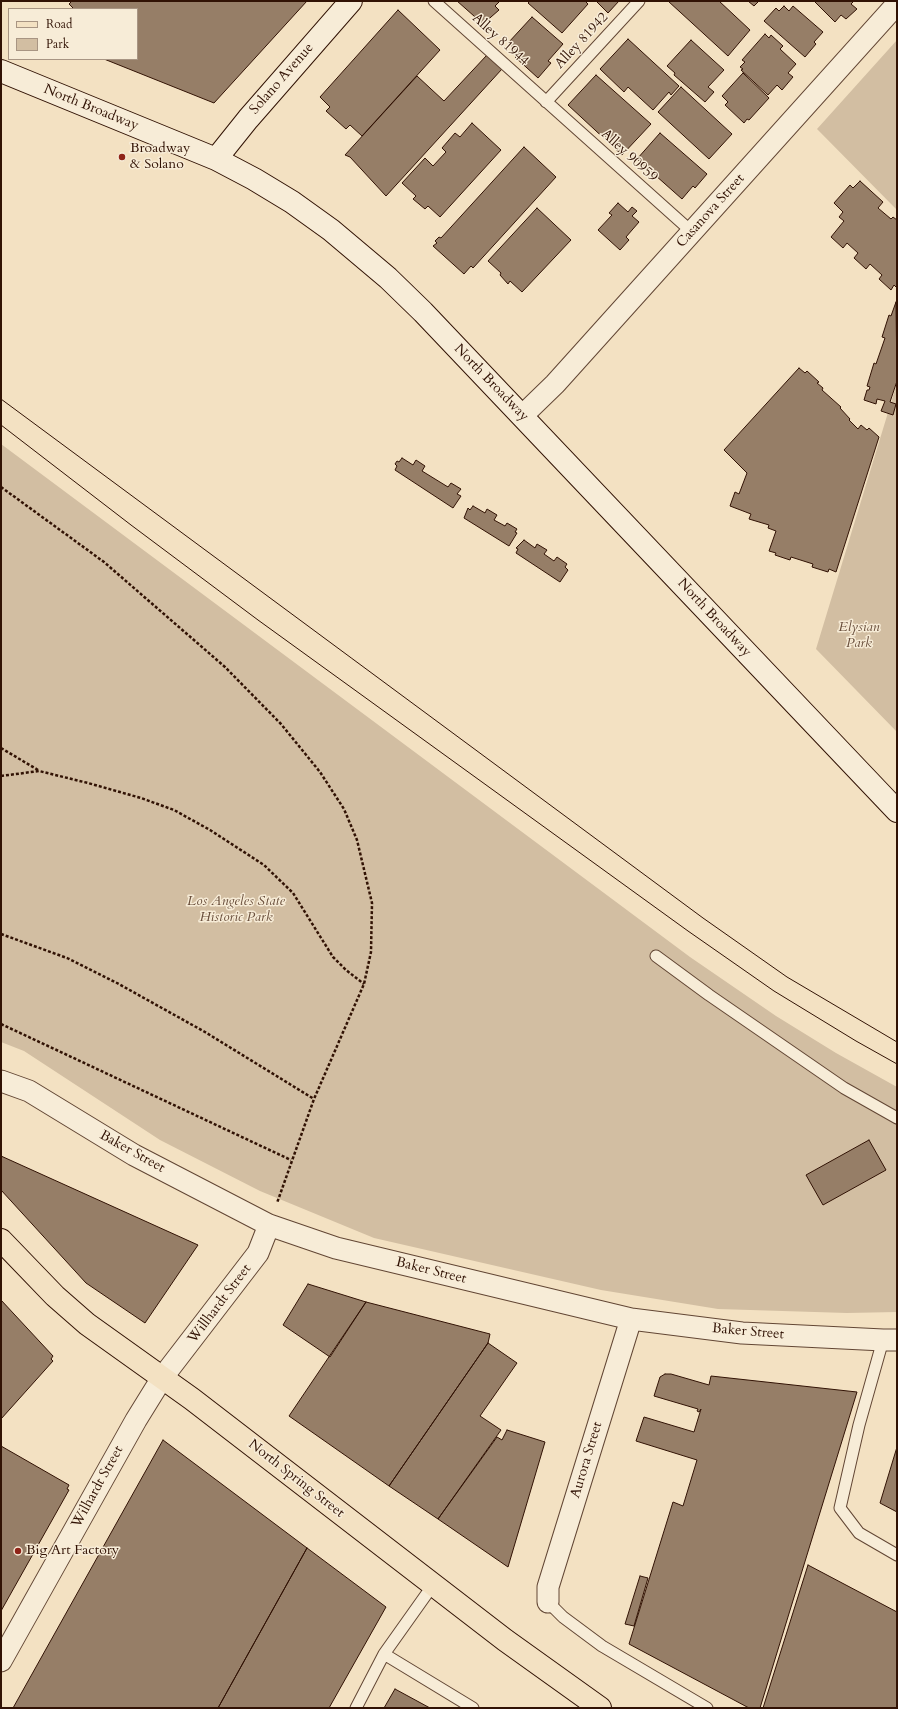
<!DOCTYPE html>
<html>
<head>
<meta charset="utf-8">
<style>
  body { margin:0 }
  #map { position:relative; width:898px; height:1709px; overflow:hidden; background:#f3e1c2; font-family:Cardo,serif }
  canvas { display:block }
  .frame { position:absolute; inset:0; border:2px solid #311204; pointer-events:none }
  .legend { position:absolute; left:8px; top:8px; width:130px; height:52px; box-sizing:border-box; background:#f7ecd7; border:1px solid #a89583; margin:0; padding:5px 7px; list-style:none; font-size:12px; color:#311204 }
  .legend li { display:flex; align-items:center; gap:8px; height:20px }
  .legend b { width:20px; border:1px solid #a89583 }
</style>
</head>
<body>
<div id="map">
<canvas width="898" height="1709"></canvas>
<div class="frame"></div>
<ul class="legend">
<li><b style="height:5px;background:#f3e1c2"></b>Road</li>
<li><b style="height:11px;background:#d2bea2"></b>Park</li>
</ul>
</div>
<script>
const context = document.querySelector('canvas').getContext('2d');
context.lineJoin = 'round';
function paint(path, color) { context.fillStyle = color; context.fill(path, 'evenodd'); }
const poly = rows => new Path2D(rows.map(r => 'M' + r).join(''));
function trace(path, color, width, dash) { context.strokeStyle = color; context.lineWidth = width; context.lineCap = dash ? 'butt' : 'round'; context.setLineDash(dash || []); context.stroke(path); }
function drawText(font, color, halo, rows, align = 'center') {
  context.font = font + ' Cardo,serif'; context.lineWidth = 3; context.setLineDash([]); context.textBaseline = 'middle'; context.strokeStyle = halo; context.fillStyle = color; for (const [text, x, y, turn = 0] of rows) {
    context.save(); context.translate(x, y); context.rotate((+turn || 0) * Math.PI / 180); context.textAlign = isNaN(turn) ? turn : align; if (halo) context.strokeText(text, 0, 0); context.fillText(text, 0, 0); context.restore();
  }
}
paint(poly([
  [897,40,897,210,817,129],
  [897,383,897,732,816,649],
  [1,444,690,957,776,1016,836,1053,897,1087,897,1312,847,1313,718,1309,601,1290,374,1238,260,1191,160,1140,24,1051,1,1042]
]), '#d2bea2');
const building = poly([
  [72,1,307,1,214,103,104,59,137,59,137,9,74,9,69,4,72,1],
  [457,1,500,1,495,6,499,10,483,24,457,1],
  [530,1,585,1,588,4,562,33,528,3,530,1],
  [596,1,619,1,608,13,596,1],
  [668,1,719,1,750,30,728,56,668,1],
  [748,1,759,1,754,6,748,1],
  [814,1,854,1,851,4,857,9,846,19,841,15,835,22,814,1],
  [784,6,789,11,793,6,823,32,814,42,816,44,805,57,764,21,776,8,779,11,784,6],
  [398,10,440,50,362,136,350,125,346,129,326,111,330,107,320,97,398,10],
  [532,17,563,44,548,61,551,63,538,78,515,57,519,53,508,43,532,17],
  [765,34,769,38,771,35,783,46,780,49,796,64,788,73,793,77,782,90,777,85,768,95,741,70,743,69,740,67,745,62,742,60,765,34],
  [628,39,679,86,671,95,669,92,653,110,628,87,624,92,600,69,628,39],
  [691,40,724,70,708,87,714,92,705,102,674,75,675,73,667,66,691,40],
  [487,55,502,69,386,196,350,157,345,155,417,76,444,101,487,55],
  [743,73,769,98,749,120,747,119,744,123,725,105,728,102,722,96,743,73],
  [596,75,651,124,622,155,568,105,596,75],
  [681,87,732,134,709,159,658,112,681,87],
  [472,123,501,150,440,217,428,206,425,209,413,199,416,196,402,183,425,158,433,166,446,152,442,148,455,133,460,137,472,123],
  [660,133,707,174,695,188,693,186,682,199,637,159,660,133],
  [524,147,556,177,473,268,471,266,464,274,433,246,437,243,435,241,439,237,441,238,524,147],
  [860,181,883,202,878,208,891,219,893,217,897,220,897,288,894,285,891,290,879,279,882,275,870,264,866,269,854,258,858,253,847,243,843,248,831,237,844,221,839,217,843,212,834,203,850,185,853,188,860,181],
  [618,203,628,212,632,207,637,211,632,216,639,222,626,237,629,240,620,250,598,230,612,215,609,213,618,203],
  [537,208,571,240,522,292,510,281,508,284,500,275,501,273,488,261,537,208],
  [896,302,897,381,890,402,896,404,893,415,881,411,885,401,877,399,876,404,864,400,867,390,869,390,870,387,867,386,874,363,876,364,885,338,882,337,889,315,891,316,896,302],
  [799,368,805,373,807,371,819,382,817,383,823,388,822,390,841,407,840,408,850,419,849,420,858,429,861,425,867,430,869,428,879,437,836,572,829,569,828,572,812,567,813,564,791,557,790,560,775,555,776,553,769,551,776,531,768,528,769,525,749,519,751,514,730,506,735,492,739,494,747,473,724,450,799,368],
  [402,458,413,465,416,460,425,466,422,471,448,487,451,483,461,489,457,494,461,496,453,508,395,470,397,466,395,464,397,461,399,462,402,458],
  [473,506,485,513,487,509,497,515,494,520,505,526,507,523,517,529,515,532,517,533,509,546,464,518,468,508,470,510,473,506],
  [524,540,535,548,537,544,547,550,544,554,554,561,557,557,567,564,565,567,568,570,560,582,516,553,518,549,516,548,524,540],
  [869,1140,886,1170,823,1205,806,1175,869,1140],
  [1,1156,198,1245,145,1323,86,1283,1,1190,1,1156],
  [308,1284,366,1302,330,1357,283,1325,308,1284],
  [1,1300,53,1356,51,1359,53,1361,1,1419,1,1300],
  [366,1302,490,1334,488,1343,389,1486,289,1416,366,1302],
  [488,1343,517,1363,480,1416,501,1430,438,1519,389,1486,488,1343],
  [665,1374,671,1374,709,1385,711,1376,857,1392,760,1708,749,1708,629,1644,673,1502,683,1506,697,1460,636,1441,644,1417,694,1432,701,1409,699,1412,697,1411,698,1409,654,1396,660,1377,665,1374],
  [507,1430,545,1442,508,1567,438,1519,497,1437,502,1440,507,1430],
  [163,1440,307,1548,218,1708,13,1708,163,1440],
  [1,1446,69,1485,67,1489,69,1490,1,1611,1,1446],
  [897,1447,897,1512,880,1503,897,1447],
  [307,1548,386,1607,329,1708,218,1708,307,1548],
  [808,1565,897,1612,897,1708,763,1708,808,1565],
  [640,1576,648,1578,634,1626,625,1624,640,1576],
  [395,1689,430,1708,384,1708,395,1689]
]);
paint(building, '#967e67');
trace(building, '#311204', 1);
const service = poly([
  [434,1,692,232],
  [546,102,639,1],
  [656,956,709,995,844,1088,897,1118],
  [883,1340,859,1425,840,1508,859,1533,897,1555],
  [548,1602,563,1617,602,1646,707,1708],
  [384,1654,473,1708],
  [356,1708,384,1654,433,1585]
]);
const minor = poly([
  [522,416,555,384,897,4],
  [1,1081,29,1091,134,1155,269,1225,336,1248,631,1319,742,1333,883,1340,897,1340],
  [548,1602,548,1587,631,1319],
  [1,1661,136,1420,162,1378,258,1253,269,1225]
]);
const secondary = poly([
  [1,71,216,159,254,179,292,202,331,230,388,278,423,312,897,811],
  [216,159,248,119,351,1]
]);
const primary = poly([
  [1,1240,55,1296,87,1324,192,1399,505,1640,600,1708]
]);
trace(service, '#624634', 13);
trace(minor, '#624634', 23);
trace(secondary, '#311204', 24);
trace(primary, '#311204', 24);
trace(poly([
  [1,487,104,562,225,667,281,724,320,772,344,809,357,840,372,903,371,952,364,984,314,1099,277,1203],
  [1,748,38,770],
  [1,776,39,771,88,783,141,798,174,810,210,830,264,865,293,893,333,957,346,970,364,984],
  [1,934,67,958,117,983,205,1032,314,1099],
  [1,1024,291,1160]
]), '#311204', 2.5, [3, 2]);
trace(service, '#f7ecd7', 11);
trace(minor, '#f7ecd7', 21);
trace(secondary, '#f7ecd7', 22);
trace(primary, '#f3e1c2', 22);
trace(poly([
  [1,399,703,918,787,977,897,1042],
  [1,425,131,525,258,620,688,931,774,991,856,1041,897,1064]
]), '#311204', 1);
for (const [x, y, r, color] of [
  [122,157,4,"#8f2418"],
  [18,1551,4,"#8f2418"]
]) { const dot = new Path2D(); dot.arc(x, y, r, 0, 2 * Math.PI); context.fillStyle = color; context.fill(dot); trace(dot, '#f7ecd7', 1.5); }
drawText('14px', '#311204', '#f7ecd7', [
  ["Alley 81944",500,40,42],
  ["Alley 81942",582,41,-47],
  ["Solano Avenue",282,79,-49],
  ["North Broadway",91,108,22],
  ["Alley 90959",629,156,42],
  ["Casanova Street",711,211,-48],
  ["North Broadway",491,383,46],
  ["North Broadway",714,618,47],
  ["Baker Street",132,1152,29],
  ["Baker Street",431,1271,14],
  ["Willhardt Street",220,1304,-53],
  ["Baker Street",748,1332,5],
  ["Aurora Street",587,1460,-73],
  ["North Spring Street",296,1479,38],
  ["Wilhardt Street",98,1487,-61]
]);
drawText('14px', '#311204', '#f7ecd7', [
  ["Broadway",130,149],
  ["& Solano",130,165],
  ["Big Art Factory",26,1551]
], 'left');
drawText('italic 14px', '#694e3b', '#f7ecd7', [
  ["Elysian",859,628],
  ["Park",859,644],
  ["Los Angeles State",236,902],
  ["Historic Park",236,918]
]);
</script>
</body>
</html>
